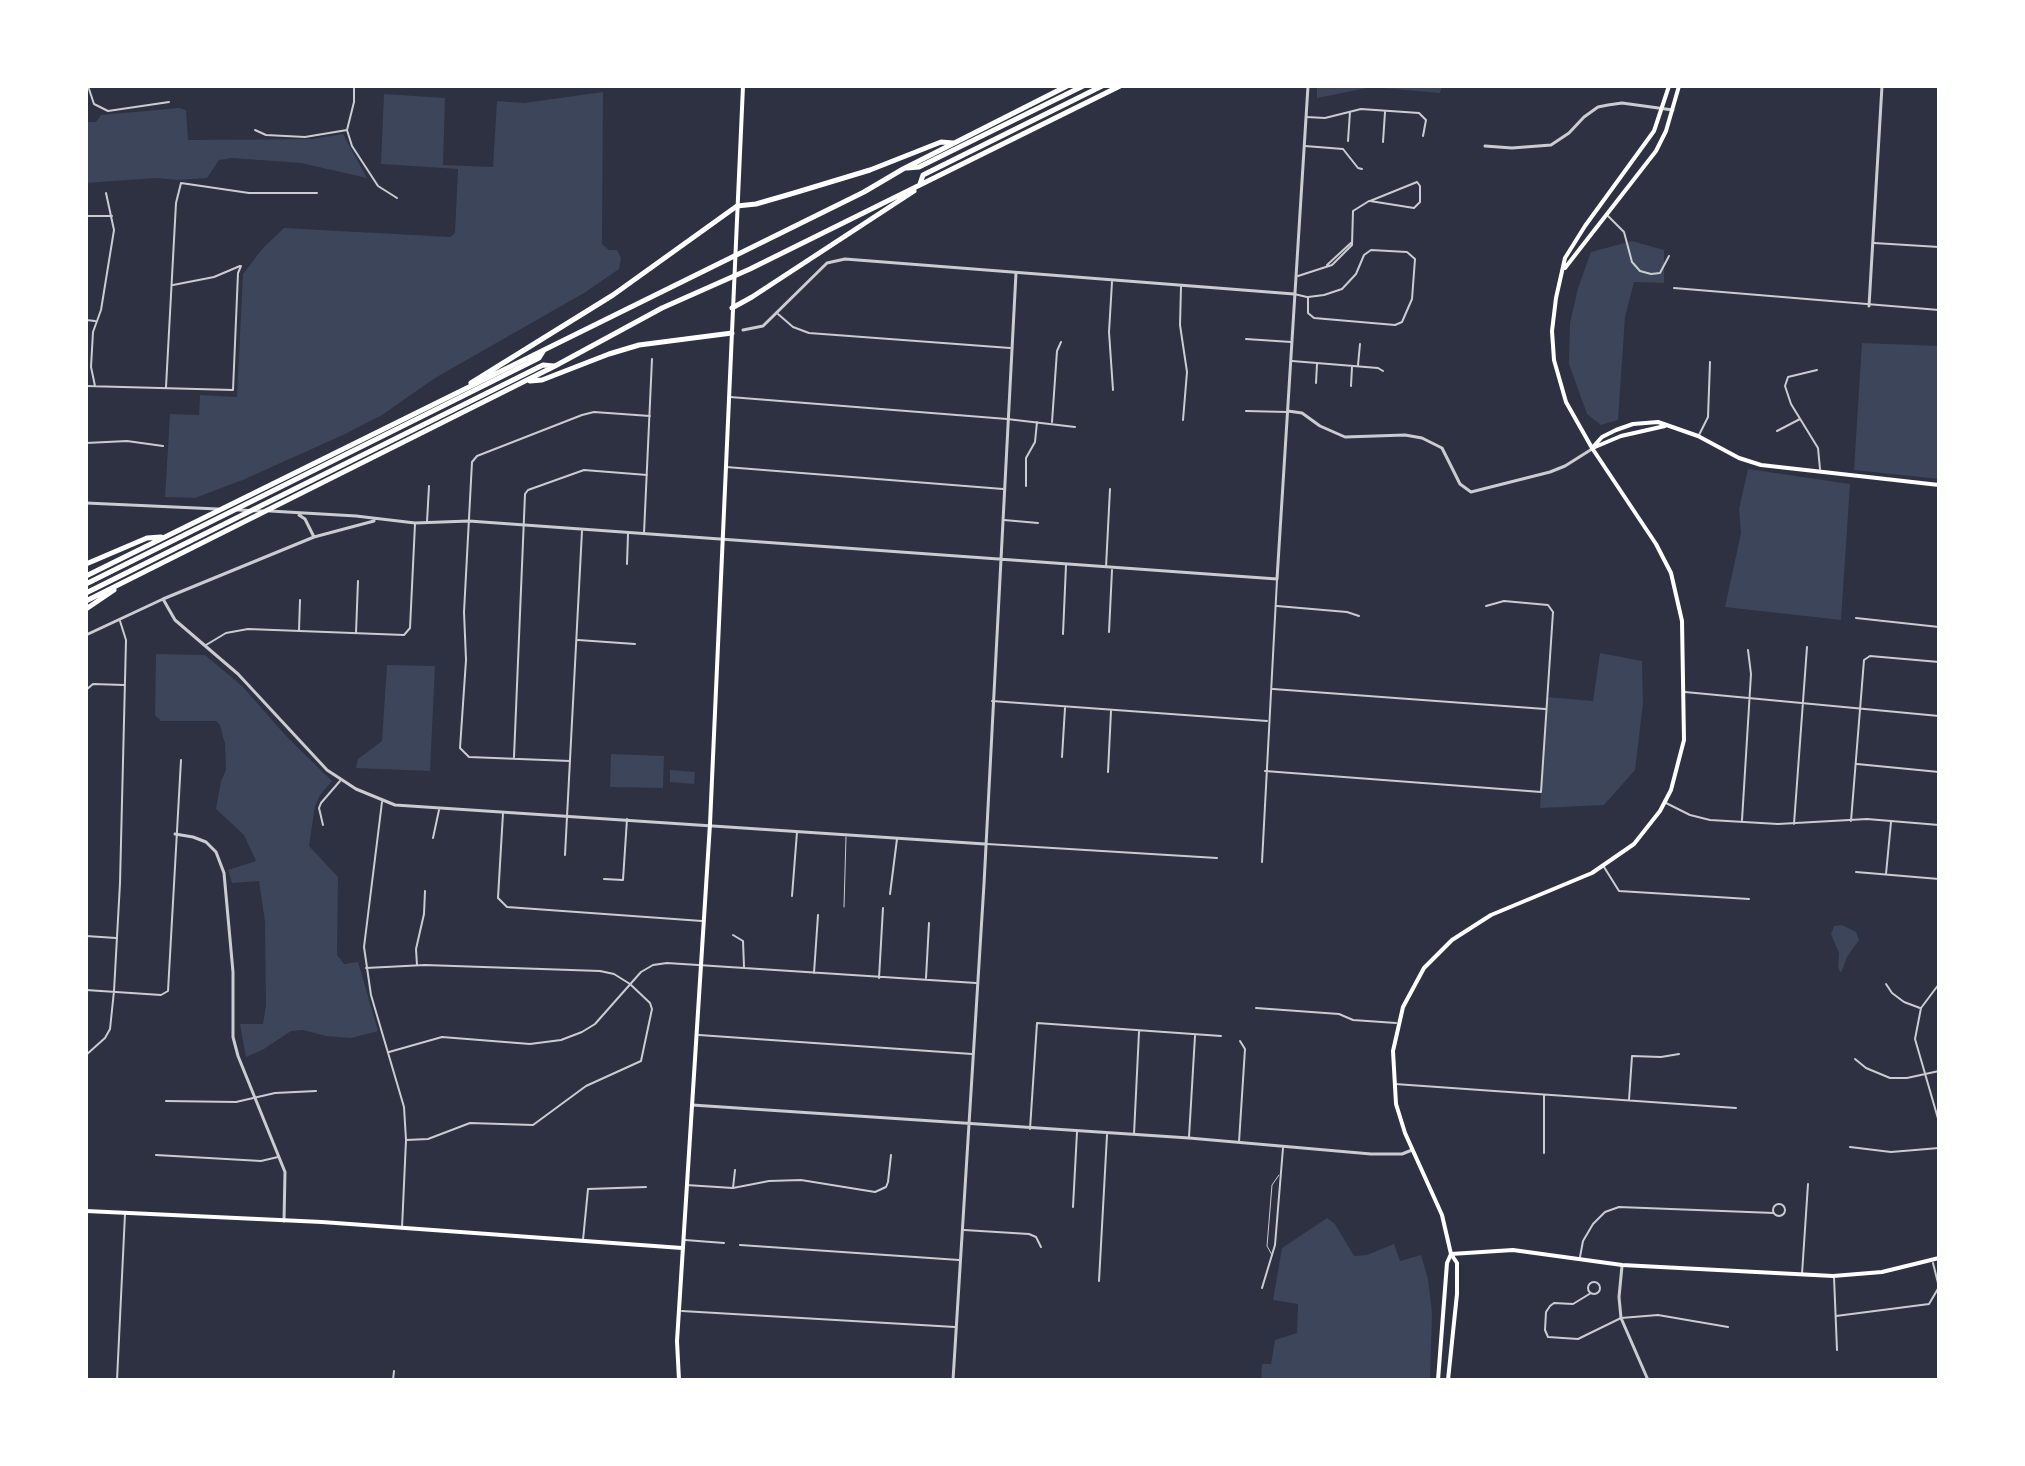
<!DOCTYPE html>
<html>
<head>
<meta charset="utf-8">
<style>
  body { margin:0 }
  #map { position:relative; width:2025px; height:1466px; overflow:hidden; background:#2d3142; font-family:Arial,sans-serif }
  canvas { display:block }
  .frame { position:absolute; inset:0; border:88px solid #fff; pointer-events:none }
</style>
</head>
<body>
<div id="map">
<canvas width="2025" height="1466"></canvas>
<div class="frame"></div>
</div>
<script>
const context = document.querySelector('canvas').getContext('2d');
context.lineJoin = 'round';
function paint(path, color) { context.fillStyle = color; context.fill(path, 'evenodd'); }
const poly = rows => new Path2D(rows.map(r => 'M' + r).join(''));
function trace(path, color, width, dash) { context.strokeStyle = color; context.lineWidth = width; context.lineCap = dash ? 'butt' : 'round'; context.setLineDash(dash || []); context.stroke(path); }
paint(poly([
  [1317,86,1442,86,1440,93,1372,87,1317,98],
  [603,92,602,244,609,250,617,250,621,258,619,269,584,293,435,378,382,415,345,434,245,479,195,498,165,497,170,414,199,415,200,395,237,397,243,274,263,248,284,228,450,237,455,233,458,169,381,164,384,94,445,98,443,165,493,167,497,101,524,103],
  [179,108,186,110,188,140,313,139,343,134,367,178,301,163,232,158,219,160,207,178,177,180,156,178,86,183,86,122,96,122,101,115],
  [1632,241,1664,250,1664,283,1634,282,1625,317,1618,420,1601,425,1587,414,1569,364,1570,323,1578,288,1591,252],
  [1862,343,1939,346,1939,479,1854,470],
  [1748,469,1850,484,1841,620,1725,607,1741,533,1739,509],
  [1600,653,1642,661,1643,703,1635,770,1604,805,1540,808,1547,697,1593,701],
  [156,654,205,655,242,686,287,737,332,781,320,795,315,806,309,846,338,877,337,955,344,964,358,962,378,1031,351,1038,326,1036,303,1030,291,1031,264,1049,246,1057,240,1024,263,1024,266,1005,265,922,259,881,232,883,228,870,256,861,244,835,216,809,221,781,226,770,225,744,220,725,216,721,161,721,155,715],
  [387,665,435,666,430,771,356,768,358,759,382,741],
  [611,754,664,756,663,788,610,787],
  [670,770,695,772,694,784,670,782],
  [1842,925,1856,932,1859,940,1847,957,1841,973,1838,967,1839,953,1831,934,1834,926],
  [1327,1218,1335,1224,1354,1256,1367,1255,1394,1244,1400,1261,1421,1255,1428,1279,1432,1313,1430,1380,1261,1380,1262,1364,1271,1364,1275,1340,1297,1333,1298,1304,1273,1300,1282,1248]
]), '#3c4559');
trace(poly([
  [844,907,846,837],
  [1272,1255,1267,1246,1272,1185,1279,1175]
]), '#caccd0', 1);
trace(poly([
  [88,86,94,104,108,111,169,102],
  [354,86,354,102,347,130,352,146,378,186,397,198],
  [1306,117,1325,118,1361,109,1419,113,1426,120,1423,136],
  [255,130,266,135,305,137,347,130],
  [1348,141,1350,112],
  [1383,142,1385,112],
  [1305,146,1343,149,1358,168,1362,169],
  [1417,182,1420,186,1420,202,1414,208,1370,201,1417,182],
  [86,216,112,216],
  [1608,216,1624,232,1632,262,1640,271,1651,274,1660,273,1669,256],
  [1874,243,1939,247],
  [1371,250,1407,252,1415,259,1412,299,1402,322,1395,325,1314,318,1308,313,1308,297,1324,295,1342,289,1356,274,1364,255,1371,250],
  [1327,265,1352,242],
  [1298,276,1332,265,1352,245,1353,211,1369,201],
  [1112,282,1109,332,1113,390],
  [173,285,214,277,240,266],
  [1181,287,1180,325,1187,372,1183,420],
  [1674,288,1939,310],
  [1294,294,1307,297],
  [778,314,793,327,809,333,1010,348],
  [86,320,95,321],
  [1246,339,1291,342],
  [1292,361,1378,368,1383,371],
  [1358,365,1360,344],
  [1817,370,1788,377,1785,386,1791,404,1818,448,1820,469],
  [1316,383,1317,364],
  [86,386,233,390,238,273,241,266],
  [95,386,91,367,93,332,101,310,114,230,106,193],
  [1351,386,1352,367],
  [166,387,176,203,181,183,249,193,317,193],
  [730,397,1007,419,1075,427],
  [1246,411,1287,412],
  [1052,422,1057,351,1061,342],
  [1777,431,1800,419],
  [1699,435,1708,417,1710,362],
  [86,443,127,441,163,446],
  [726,467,1003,489],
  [1026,486,1026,458,1035,442,1037,422],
  [1004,520,1038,523],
  [427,522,429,486],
  [644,533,652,359],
  [627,564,628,534],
  [1106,567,1110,489],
  [1277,606,1347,612,1359,616],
  [1856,618,1939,627],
  [299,630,300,600],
  [1109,632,1112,570],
  [356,633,358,581],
  [1063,634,1066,565],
  [578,640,635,644],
  [206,645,226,633,248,629,404,635,410,628,415,524],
  [1273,689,1545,709],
  [86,690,93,684,124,685],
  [1685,692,1939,716],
  [992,701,1267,721],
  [514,757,525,494,528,490,584,470,647,475],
  [1062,757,1065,708],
  [570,761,469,757,460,748,466,660,464,612,472,462,477,456,582,415,594,412,650,416],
  [1857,764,1939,772],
  [1265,771,1541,792,1553,612,1548,605,1504,601,1486,606],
  [1108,772,1111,711],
  [382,802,364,947,371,995,404,1107,406,1140,402,1228],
  [1666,803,1690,815,1710,820,1778,824,1867,819,1939,825],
  [503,813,498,898,507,907,702,921],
  [1742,820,1751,674,1748,650],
  [1851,821,1864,660,1870,656,1939,662],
  [1794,824,1807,647],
  [323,825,319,808,321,803,340,781],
  [433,838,439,810],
  [987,844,1217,858],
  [565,855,582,531],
  [1262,862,1277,580],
  [1604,867,1619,891,1749,899],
  [1856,872,1939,879],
  [1886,874,1891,822],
  [604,879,623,880,627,819],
  [890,894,897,839],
  [792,896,797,832],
  [733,935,743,941,744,967],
  [86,936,116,938],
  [417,965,416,949,424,914,425,891],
  [366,968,425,965,600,971,614,974,630,984,650,1003,652,1009,641,1061,586,1086,533,1125,470,1123,428,1139,406,1140],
  [814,973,818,915],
  [879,978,883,908],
  [926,978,929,923],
  [1886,984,1892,993,1904,1002,1920,1008],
  [1939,984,1921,1008,1915,1039,1939,1122],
  [86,990,161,995,168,991,181,760],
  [1256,1008,1339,1014,1353,1020,1396,1023],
  [699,1035,972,1054],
  [389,1052,442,1037,530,1044,561,1040,582,1032,595,1024,641,972,653,965,667,963,976,983],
  [86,1055,105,1038,110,1029,114,991,120,883,126,640,120,621],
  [1855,1059,1866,1068,1890,1078,1907,1078,1939,1071],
  [1395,1084,1736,1108],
  [1629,1100,1632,1056,1661,1057,1679,1054],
  [166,1101,236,1102,275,1093,316,1091],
  [1030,1129,1037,1023,1221,1036],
  [1134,1134,1139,1032],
  [1189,1137,1195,1036],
  [1239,1142,1245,1049,1240,1041],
  [1850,1147,1891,1152,1939,1148],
  [1544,1153,1544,1096],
  [156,1155,261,1161,278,1157],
  [686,1185,733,1188,769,1181,801,1180,875,1192,886,1187,888,1182,891,1155],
  [733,1188,735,1170],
  '1773 1210a6 6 0 1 1 12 0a6 6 0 1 1-12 0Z',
  [1073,1207,1077,1132],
  [964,1230,1029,1234,1036,1237,1041,1247],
  [583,1240,588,1189,646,1187],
  [685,1240,724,1243],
  [740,1245,959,1260],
  [1580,1257,1583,1241,1593,1224,1605,1212,1619,1207,1774,1213],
  [1802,1274,1808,1184],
  [1834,1277,1837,1350],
  [1099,1281,1107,1135],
  '1588 1288a6 6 0 1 1 12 0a6 6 0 1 1-12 0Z',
  [1262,1288,1275,1245,1283,1148],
  [1591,1293,1573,1304,1554,1303,1550,1306,1546,1312,1545,1330,1548,1337,1578,1339,1621,1318,1658,1315,1728,1327],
  [682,1311,955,1327],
  [1836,1316,1929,1304,1939,1287,1933,1263],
  [117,1380,125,1214],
  [393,1380,394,1371]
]), '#caccd0', 2);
trace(poly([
  [1485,146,1512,148,1551,145,1569,133,1584,117,1598,107,1608,105,1622,103,1673,110],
  [1869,306,1882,86],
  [743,330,763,326,827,263,845,259,1294,294],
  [1288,411,1302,413,1320,426,1345,437,1405,435,1422,438,1442,448,1460,484,1471,492,1550,472,1565,466,1592,449],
  [86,503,218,509],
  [238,510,262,511],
  [270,511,356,516,415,523,469,521,1277,579,1308,86],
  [299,515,305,519,314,537],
  [163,599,175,620,238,674,327,770,356,789,395,805,985,844],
  [86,635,163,599,314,537,374,521],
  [175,834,193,837,206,842,216,852,224,873,233,972,233,1037,238,1056,285,1172,284,1221],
  [692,1105,1189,1138,1371,1154,1402,1154,1412,1150],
  [1622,1266,1619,1297,1621,1318,1648,1380],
  [953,1380,984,884,1016,273]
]), '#caccd0', 3);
trace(poly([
  [1595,447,1621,436,1665,426],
  [1592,448,1602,437,1616,430,1633,424,1658,422,1698,436,1739,458,1761,465,1939,485],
  [86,1211,322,1222,682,1248],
  [1451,1254,1513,1250,1622,1265,1833,1276,1882,1272,1939,1258],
  [679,1380,677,1341,710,824,743,86]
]), '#fff', 4);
trace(poly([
  [1565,268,1656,151,1666,131,1679,86],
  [1438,1380,1447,1263,1451,1254],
  [1448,1380,1457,1294,1457,1263,1451,1254,1442,1215,1405,1133,1396,1104,1393,1051,1403,1007,1424,968,1452,940,1491,915,1592,873,1634,844,1660,811,1671,790,1684,740,1682,621,1671,573,1656,544,1592,448,1566,402,1554,360,1552,331,1556,298,1565,258,1585,226,1654,131,1669,86]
]), '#fff', 4);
trace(poly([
  [907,168,919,167,1083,86],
  [920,184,923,175,1102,86],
  [732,308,752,297,914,191],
  [530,381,542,380,609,354,639,345,732,333],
  [471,383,613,295,737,206,756,204,794,193,870,170,941,142,953,143],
  [86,564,147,538,161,537],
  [86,576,864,192,903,169,1067,86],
  [86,584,539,358,544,350],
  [86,593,543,365,554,366],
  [86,601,555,366,662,308,750,269,1120,86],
  [86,609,114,590]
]), '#fff', 5);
</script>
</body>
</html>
